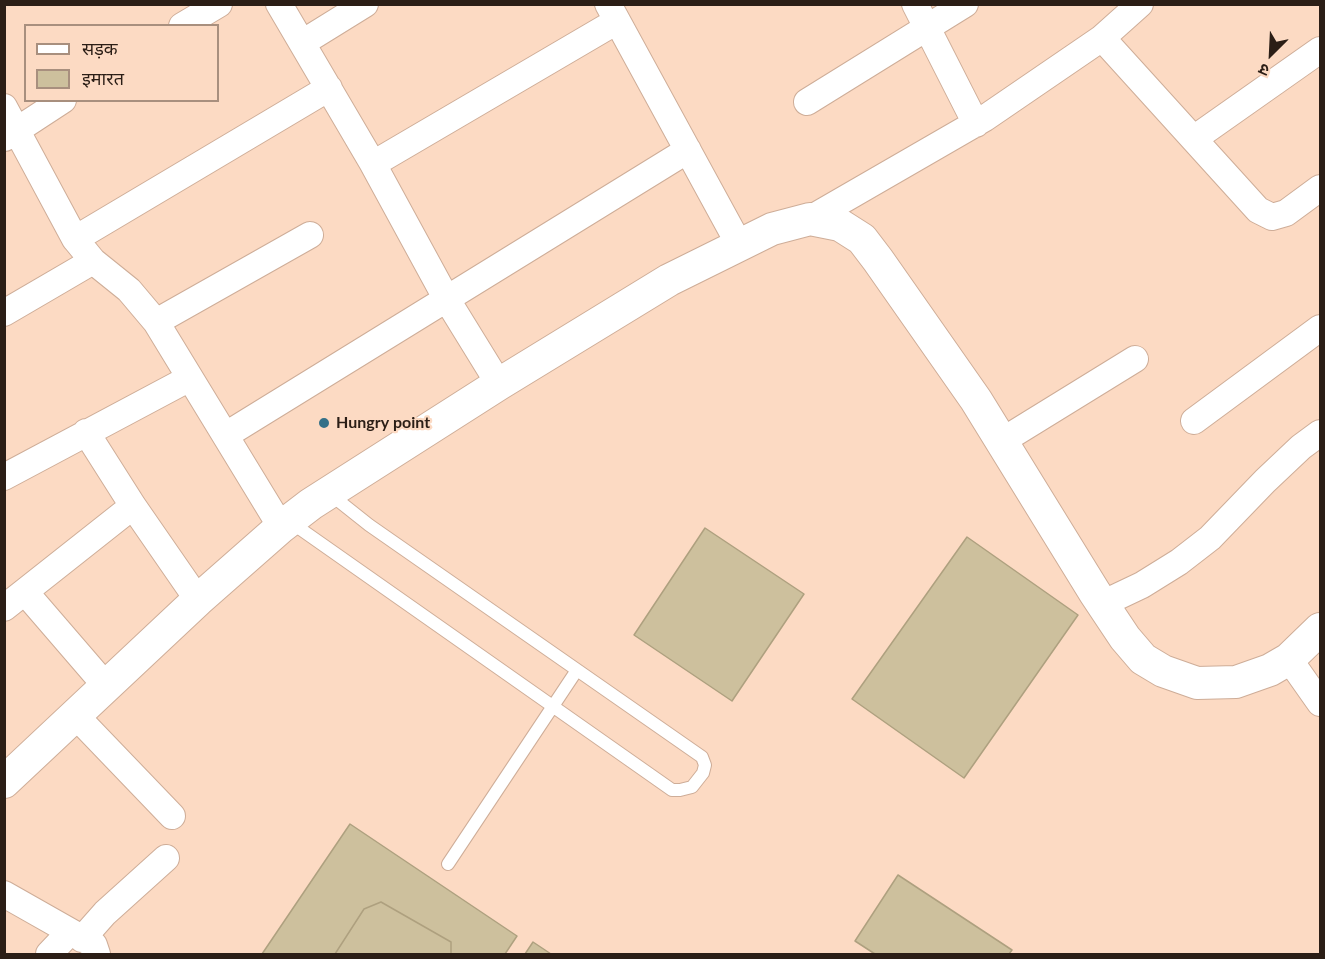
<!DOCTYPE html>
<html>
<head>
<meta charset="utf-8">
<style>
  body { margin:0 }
  #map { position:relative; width:1325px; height:959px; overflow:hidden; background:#fcdac3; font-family:Lato,"Noto Sans Devanagari",sans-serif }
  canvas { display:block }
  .frame { position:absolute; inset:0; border:6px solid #2b1e16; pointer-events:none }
  .legend { position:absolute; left:24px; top:24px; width:195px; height:78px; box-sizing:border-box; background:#fcdac3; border:2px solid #a88f7e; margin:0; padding:8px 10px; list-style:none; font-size:18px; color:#2b1e16 }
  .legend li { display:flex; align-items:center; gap:12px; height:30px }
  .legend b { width:30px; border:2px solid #a88f7e }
  .north { position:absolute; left:1241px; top:24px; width:60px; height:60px; -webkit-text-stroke:4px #fcdac3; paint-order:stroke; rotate:204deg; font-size:16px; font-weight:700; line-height:24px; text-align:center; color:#2b1e16 }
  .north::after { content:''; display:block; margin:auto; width:21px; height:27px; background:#2b1e16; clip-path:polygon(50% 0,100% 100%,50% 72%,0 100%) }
</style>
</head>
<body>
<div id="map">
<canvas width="1325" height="959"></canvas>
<div class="frame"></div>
<ul class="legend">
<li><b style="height:8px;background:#fff"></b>सड़क</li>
<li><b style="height:16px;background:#cdc09d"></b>इमारत</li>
</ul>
<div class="north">उ</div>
</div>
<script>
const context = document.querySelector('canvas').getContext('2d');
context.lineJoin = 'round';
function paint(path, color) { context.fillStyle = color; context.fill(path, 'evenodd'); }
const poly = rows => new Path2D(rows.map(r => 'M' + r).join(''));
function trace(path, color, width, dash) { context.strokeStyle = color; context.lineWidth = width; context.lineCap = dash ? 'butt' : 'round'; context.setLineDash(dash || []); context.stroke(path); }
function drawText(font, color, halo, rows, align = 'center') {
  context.font = font + ' Lato,sans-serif'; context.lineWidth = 4.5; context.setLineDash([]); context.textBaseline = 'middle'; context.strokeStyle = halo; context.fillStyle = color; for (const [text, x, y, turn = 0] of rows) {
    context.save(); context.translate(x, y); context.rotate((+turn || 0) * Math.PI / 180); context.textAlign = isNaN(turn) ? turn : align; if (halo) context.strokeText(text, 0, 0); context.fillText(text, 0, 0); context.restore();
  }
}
const building = poly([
  [705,528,804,594,732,701,634,635,705,528],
  [967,537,1078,615,964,778,852,699,967,537],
  [350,824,517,936,505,954,451,954,451,942,381,902,364,909,335,954,262,954,350,824],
  [898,875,1012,950,1009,954,875,954,855,941,898,875],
  [381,902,451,942,451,954,335,954,364,909,381,902],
  [533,942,551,954,525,954,533,942]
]);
paint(building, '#cdc09d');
trace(building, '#aea07f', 1.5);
const service = poly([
  [289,521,672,790,680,790,692,787,703,773,705,765,702,757,369,525,330,494],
  [448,864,577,670]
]);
const minor = poly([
  [279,4,373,164,446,298,499,384],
  [608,4,740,246],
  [915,4,976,124],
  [182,26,219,4],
  [1102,38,1258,210,1272,217,1286,213,1320,188],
  [302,43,365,4],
  [807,102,965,4],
  [4,107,75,239,93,261,129,290,156,322,281,527],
  [5,138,63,100],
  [1195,138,1320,50],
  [373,164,617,21],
  [810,219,985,118,1102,38,1140,4],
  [75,239,329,88],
  [4,313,93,261],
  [156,322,310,235],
  [1194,421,1320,328],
  [86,432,133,506,198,600],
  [226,435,688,150],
  [1002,441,1135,359],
  [4,477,190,378],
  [25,592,106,686],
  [1102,604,1142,585,1179,562,1210,538,1265,481,1301,447,1320,433],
  [4,608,133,506],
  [1289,659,1320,703],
  [75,715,172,816],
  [4,894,94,945,97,954],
  [82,939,105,913,166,858],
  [49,954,70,932]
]);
const tertiary = poly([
  [4,782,198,600,281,527,311,504,499,384,669,280,772,229,810,219,840,225,862,239,878,260,976,400,1095,593,1125,638,1143,659,1163,671,1197,683,1236,682,1270,670,1289,659,1320,629]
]);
trace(service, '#cead98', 14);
trace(minor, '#cead98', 28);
trace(tertiary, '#cead98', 34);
trace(service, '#fff', 12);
trace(minor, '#fff', 26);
trace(tertiary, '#fff', 32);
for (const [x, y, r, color] of [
  [324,423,6,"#347088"]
]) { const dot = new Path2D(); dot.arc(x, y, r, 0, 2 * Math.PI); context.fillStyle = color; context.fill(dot); trace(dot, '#fcdac3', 2); }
drawText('bold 16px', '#2b1e16', '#fcdac3', [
  ["Hungry point",336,423]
], 'left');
</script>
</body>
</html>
